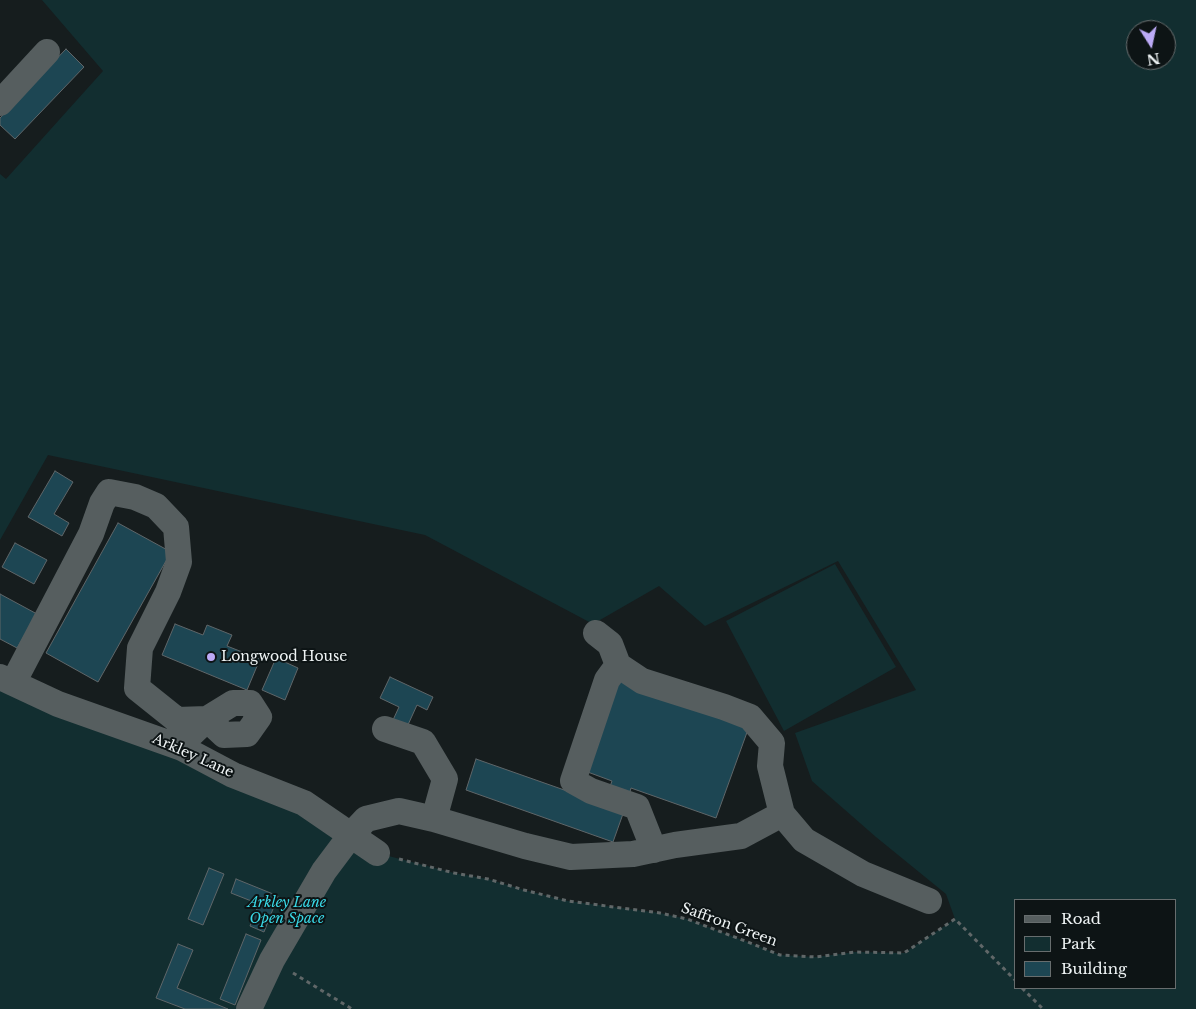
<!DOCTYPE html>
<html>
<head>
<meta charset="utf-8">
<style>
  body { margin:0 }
  #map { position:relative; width:1196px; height:1009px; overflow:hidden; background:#161d1e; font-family:"Libre Baskerville",serif }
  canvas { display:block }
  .legend { position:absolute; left:1014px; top:899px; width:162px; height:90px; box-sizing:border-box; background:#0d1415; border:1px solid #676d6e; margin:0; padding:6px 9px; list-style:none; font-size:15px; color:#eef3f4 }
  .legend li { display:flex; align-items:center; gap:10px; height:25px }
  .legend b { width:25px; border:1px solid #676d6e }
  .north { position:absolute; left:1126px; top:20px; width:50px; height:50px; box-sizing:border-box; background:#0d1415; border:1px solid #676d6e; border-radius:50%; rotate:170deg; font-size:14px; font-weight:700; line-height:20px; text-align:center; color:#eef3f4 }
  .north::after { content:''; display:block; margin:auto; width:18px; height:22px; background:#bcaaf6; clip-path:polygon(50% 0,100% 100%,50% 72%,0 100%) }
</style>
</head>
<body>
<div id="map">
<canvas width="1196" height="1009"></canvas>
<ul class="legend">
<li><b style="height:6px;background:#565e5f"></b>Road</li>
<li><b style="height:14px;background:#122e30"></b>Park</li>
<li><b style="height:14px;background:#1d4653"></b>Building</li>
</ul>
<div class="north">N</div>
</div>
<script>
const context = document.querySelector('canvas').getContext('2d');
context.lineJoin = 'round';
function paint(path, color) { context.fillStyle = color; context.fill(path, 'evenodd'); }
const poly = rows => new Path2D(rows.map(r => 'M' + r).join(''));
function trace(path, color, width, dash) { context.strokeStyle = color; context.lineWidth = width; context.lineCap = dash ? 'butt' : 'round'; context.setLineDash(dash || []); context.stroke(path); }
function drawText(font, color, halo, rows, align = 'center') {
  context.font = font + ' "Libre Baskerville",serif'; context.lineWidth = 4; context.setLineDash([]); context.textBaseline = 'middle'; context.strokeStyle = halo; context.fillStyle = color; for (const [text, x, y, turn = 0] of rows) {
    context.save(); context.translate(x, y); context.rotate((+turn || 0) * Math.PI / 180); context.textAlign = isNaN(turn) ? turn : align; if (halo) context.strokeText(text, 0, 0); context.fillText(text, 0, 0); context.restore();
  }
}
paint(poly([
  [42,0,1196,0,1196,1009,0,1009,0,677,182,748,377,853,454,873,488,879,524,890,568,901,660,913,687,919,753,944,780,955,816,957,855,952,904,953,955,919,946,894,876,837,812,781,795,733,916,690,838,561,705,626,659,586,593,624,425,535,48,455,0,540,0,174,6,179,103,71],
  [1136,30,1166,30,1166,60,1136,60],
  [1015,900,1175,900,1175,988,1015,988],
  [835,564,896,667,784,731,726,621]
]), '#122e30');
const building = poly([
  [66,49,84,67,15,139,0,125,0,118,66,49],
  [55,471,73,482,54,514,69,523,62,536,28,517,55,471],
  [118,523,171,552,98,682,46,653,118,523],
  [15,543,47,560,34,584,2,567,15,543],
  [0,594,37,614,17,648,0,639,0,594],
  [175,624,203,635,207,625,232,635,227,646,260,659,247,690,162,655,175,624],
  [276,658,298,668,285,700,262,690,276,658],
  [390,677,433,697,427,710,417,705,407,727,393,720,399,707,380,698,390,677],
  [618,678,750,724,716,818,631,788,628,799,608,792,612,781,585,771,618,678],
  [476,759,624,811,613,842,466,790,476,759],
  [209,868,224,874,203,925,188,919,209,868],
  [236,879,278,896,264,932,250,926,259,904,231,893,236,879],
  [246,934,261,940,235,1005,220,999,246,934],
  [178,944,193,950,177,988,228,1009,185,1009,156,998,178,944]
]);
paint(building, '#1d4653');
trace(building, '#5f6669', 1);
trace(poly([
  [399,859,454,873,488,879,524,890,568,901,660,913,687,919,753,944,780,955,816,957,855,952,904,953,955,919,1015,980],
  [293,973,352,1009],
  [1022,988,1043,1009]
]), '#606768', 3, [4, 4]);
trace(poly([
  [0,103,47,52],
  [596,633,610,644,618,665,642,681,724,707,750,717,772,743,770,766,782,814,804,840,863,874,929,901],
  [618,665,607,680,573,781,591,791,637,807,654,850],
  [0,677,58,704,182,748,233,775,304,803,377,853],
  [13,683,91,534,102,503,109,492,135,497,156,506,176,527,179,562,168,592,140,648,137,688,177,720,207,719,224,735,247,734,259,717,250,703,233,703,207,719,187,738,182,748],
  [385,729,423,742,445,779,434,819],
  [249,1009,272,960,324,871,351,835,366,819,399,811,434,819,525,846,571,857,633,854,675,845,741,836,782,814]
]), '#565e5f', 26);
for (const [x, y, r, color] of [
  [211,657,5,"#bcaaf6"]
]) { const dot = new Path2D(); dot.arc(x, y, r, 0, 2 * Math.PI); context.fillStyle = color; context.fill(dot); trace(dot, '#0d1415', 2); }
drawText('14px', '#eef3f4', '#0d1415', [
  ["Longwood House",221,657]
], 'left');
drawText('14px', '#eef3f4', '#0d1415', [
  ["Arkley Lane",193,756,24],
  ["Saffron Green",729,925,20]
]);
drawText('italic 14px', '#39d7e5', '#0d1415', [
  ["Arkley Lane",287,903],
  ["Open Space",287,919]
]);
</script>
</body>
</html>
